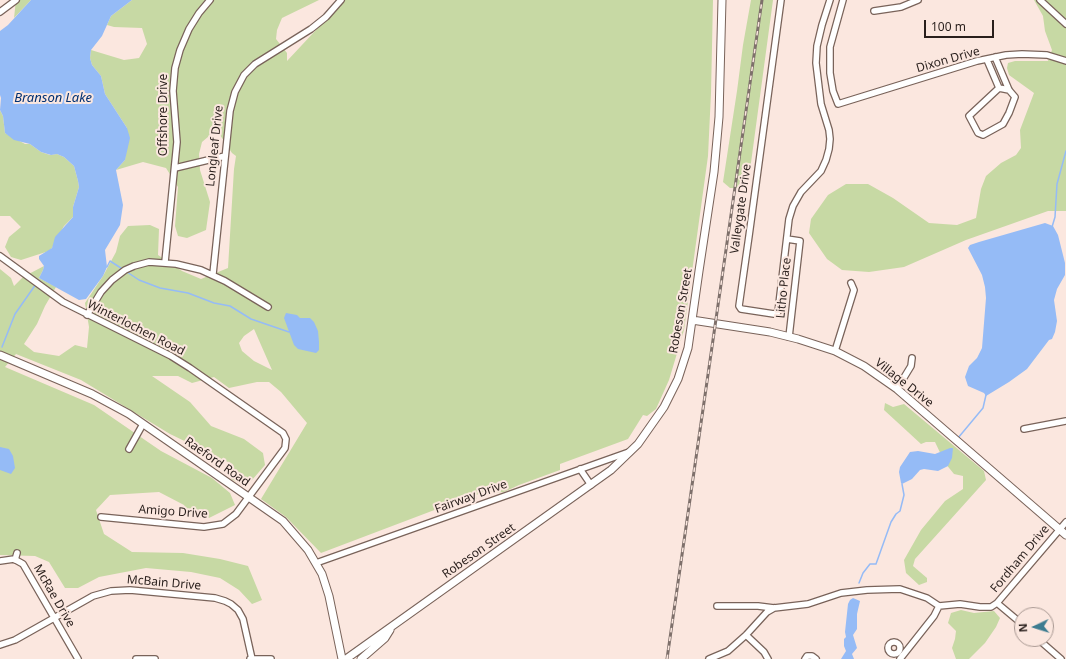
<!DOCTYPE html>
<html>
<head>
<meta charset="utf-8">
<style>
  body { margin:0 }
  #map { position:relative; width:1066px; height:659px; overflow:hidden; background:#fbe7df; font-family:"Noto Sans",sans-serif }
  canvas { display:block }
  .north { position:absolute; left:1014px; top:607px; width:40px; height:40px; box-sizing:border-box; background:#fbe7df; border:1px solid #a79791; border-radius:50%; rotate:266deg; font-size:11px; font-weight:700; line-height:16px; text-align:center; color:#291f1c }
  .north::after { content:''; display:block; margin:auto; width:14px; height:18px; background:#3d7c90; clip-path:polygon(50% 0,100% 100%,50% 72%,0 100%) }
  .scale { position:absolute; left:924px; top:20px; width:70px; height:18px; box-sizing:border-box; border:2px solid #291f1c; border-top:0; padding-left:5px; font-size:12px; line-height:14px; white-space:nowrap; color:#291f1c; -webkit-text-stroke:3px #fbe7df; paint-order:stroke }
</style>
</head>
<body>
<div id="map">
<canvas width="1066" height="659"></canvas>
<div class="north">N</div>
<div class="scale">100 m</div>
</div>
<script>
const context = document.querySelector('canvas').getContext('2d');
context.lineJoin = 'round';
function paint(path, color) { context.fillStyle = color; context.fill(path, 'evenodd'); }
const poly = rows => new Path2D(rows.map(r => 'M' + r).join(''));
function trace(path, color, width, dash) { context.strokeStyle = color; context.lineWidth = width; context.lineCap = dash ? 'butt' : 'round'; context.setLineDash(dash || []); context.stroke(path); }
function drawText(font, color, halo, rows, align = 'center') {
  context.font = font + ' "Noto Sans",sans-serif'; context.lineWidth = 4; context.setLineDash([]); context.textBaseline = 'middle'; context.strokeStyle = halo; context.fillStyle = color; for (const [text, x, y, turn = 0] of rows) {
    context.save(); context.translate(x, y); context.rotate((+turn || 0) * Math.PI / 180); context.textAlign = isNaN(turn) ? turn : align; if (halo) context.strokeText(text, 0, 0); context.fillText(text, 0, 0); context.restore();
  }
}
paint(poly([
  [16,0,31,0,14,18],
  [132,0,319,0,282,18,277,30,276,39,287,53,287,61,344,0,713,0,711,93,708,156,684,330,669,380,656,409,647,416,643,415,628,439,560,464,560,470,519,485,504,492,492,493,489,490,476,495,477,499,473,500,470,499,446,507,445,506,321,553,286,517,261,499,307,423,281,392,269,382,257,382,229,388,214,377,192,383,178,376,152,376,190,402,211,426,244,439,263,453,265,465,246,487,231,479,227,472,230,463,170,434,81,380,16,354,5,367,94,405,161,451,212,478,230,493,235,505,209,518,192,518,184,505,159,492,110,495,96,510,104,534,132,552,183,553,220,559,248,566,262,600,252,604,239,590,220,578,191,572,146,568,99,577,78,588,65,588,49,562,35,556,0,555,0,269,11,278,14,286,23,277,44,266,43,270,39,278,56,287,45,306,37,324,24,344,34,352,59,356,75,345,87,348,89,327,85,303,103,276,116,252,120,236,128,226,150,225,159,229,158,255,182,271,201,279,228,268,234,169,236,156,232,153,220,135,215,131,202,142,199,154,200,170,210,202,206,230,187,238,178,236,175,226,178,187,166,168,143,162,116,170,125,160,127,128,105,94,101,76,92,65,90,58,91,50,124,60,139,58,147,44,142,28,114,27,107,25,111,16],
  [254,329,272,370,254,361,242,351,239,343,244,336],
  [751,0,773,0,750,170,744,183,739,188,730,188,723,182,737,91,743,45],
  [1034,0,1066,0,1066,211,1048,211,966,240,904,267,869,272,842,270,827,259,809,233,811,219,828,195,846,184,868,184,893,198,929,223,957,225,976,218,981,189,986,176,1001,163,1016,155,1021,148,1020,130,1034,93,1009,75,1007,68,1008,63,1015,61,1048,61,1052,50,1045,31,1043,16],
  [0,110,3,116,5,133,25,144,30,144,41,152,50,155,57,154,64,157,74,166,78,181,79,187,73,207,73,217,64,226,52,248,49,251,21,260,11,257,5,247,9,237,21,227,10,216,0,216],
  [885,403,893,407,904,404,984,471,986,480,915,559,913,566,927,578,927,582,919,585,906,573,904,560,921,530,945,501,963,489,963,476,954,474,945,463,935,442,926,442,921,444,908,432,884,410],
  [961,610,974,613,994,611,1000,618,996,627,985,643,969,659,956,659,952,648,955,639,956,631,948,623,951,613]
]), '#c7d9a4');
paint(poly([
  [31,0,132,0,111,16,102,36,91,50,90,58,92,65,101,76,105,94,127,128,130,138,125,160,116,170,123,205,120,225,105,250,107,267,103,276,86,299,79,300,39,278,43,270,44,266,39,259,39,256,52,248,55,237,73,217,73,207,79,187,78,181,74,166,64,157,57,154,51,155,41,152,30,144,14,140,5,133,3,116,0,110,1,98,0,95,0,31,8,25],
  [1045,223,1053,226,1058,235,1065,263,1065,275,1057,289,1054,300,1057,321,1055,332,1052,339,1049,340,1027,369,1009,382,986,396,984,393,968,386,965,377,969,366,977,358,982,348,986,298,985,287,982,275,968,248,970,245,979,242],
  [286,313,297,315,300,318,310,318,314,322,318,331,319,342,319,350,316,353,298,349,294,345,284,318],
  [0,447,9,449,13,456,15,468,11,474,0,470],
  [950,448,953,448,952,458,948,466,938,471,924,469,920,470,912,479,902,484,901,483,899,472,900,467,910,452,918,451,935,454],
  [853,598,860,601,857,614,857,629,853,635,857,648,852,654,854,659,841,659,846,651,844,646,844,639,846,637,845,632,848,604,850,600]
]), '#95bbf6');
trace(poly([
  [1052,227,1055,217,1057,184,1066,151],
  [107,267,110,261,124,270],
  [127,272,139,280,160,288,188,293,214,303,230,306,251,319,289,332],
  [2,347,15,314,36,284],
  [958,438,983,408,986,395],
  [859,583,863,573,870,564,876,564,891,522,896,514,900,511,904,495,902,484]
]), '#95bbf6', 1.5);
const minor = poly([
  [781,0,749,236,739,306,741,309,774,314,778,312,789,219,793,206,801,192,821,171,826,160,829,149,830,139,829,130,821,104,816,63,817,46,822,25,830,0],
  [843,0,830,47,830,73,833,91,838,104,977,61,1006,55,1022,54,1047,55,1066,61],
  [1040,0,1066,24],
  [874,11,901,7,918,0],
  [0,12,16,0],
  [995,57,1009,90,1015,97,1009,113,1003,124,983,135,978,133,969,116,999,88,1009,90],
  [987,60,999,88],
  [175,168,225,156],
  [787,239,800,241,789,337],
  [0,256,63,302,171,356,190,368,283,433,286,439,285,448,236,514,223,524,204,527,101,517],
  [165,262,177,142,173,91,175,68,180,50,189,29,199,13,210,0],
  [213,274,230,111,235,92,244,75,255,64,311,29,326,17,341,0],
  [87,315,101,292,112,280,125,270,134,266,149,262,176,264,201,270,225,281,268,307],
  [835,351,854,290,851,283],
  [897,389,911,366,912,358],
  [1024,429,1066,421],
  [129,449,143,424],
  [580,469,591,485],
  [15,560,17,553],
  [0,561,14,559,23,564,78,659],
  [316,563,629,452],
  [997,603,1022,624],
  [717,606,758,606,774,608,808,604,841,593,867,590,900,589,927,598,939,606,960,604,980,607,991,607,997,603,1066,522],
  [746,635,764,652,768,659],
  [1038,639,1061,659],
  '888 648a6 6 0 1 1 12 0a6 6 0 1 1-12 0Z',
  [0,645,15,640,93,596,111,591,130,590,215,598,225,601,231,604,238,610,243,619,252,659],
  [136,659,155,659],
  [250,659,271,659],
  [709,659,728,651,746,635,767,612,774,608],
  [805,659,807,656,812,656,816,659],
  [900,659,934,616,939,606]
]);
const major = poly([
  [692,320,770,332,798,339,835,351,864,366,897,389,1066,535],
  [0,355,92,394,129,414,283,521,308,550,322,574,329,596,342,659],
  [346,659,611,470,638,444,664,407,678,379,688,348,699,271,714,172,719,117,722,0],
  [361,659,385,638,390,630]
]);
trace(minor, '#79635a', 8);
trace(major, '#79635a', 9);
trace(minor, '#fff', 5.5);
trace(major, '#fff', 7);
const rail = poly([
  [667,659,762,0]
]);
trace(rail, '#7e706b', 3);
trace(rail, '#fbe7df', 1.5, [4.5]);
drawText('12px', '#291f1c', '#fbe7df', [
  ["Dixon Drive",948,60,-16],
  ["Offshore Drive",164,115,-90],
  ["Longleaf Drive",215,146,-84],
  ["Valleygate Drive",741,209,-82],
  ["Litho Place",784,288,-84],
  ["Robeson Street",681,311,-80],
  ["Winterlochen Road",136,328,27],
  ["Village Drive",904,383,38],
  ["Raeford Road",217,462,35],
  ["Fairway Drive",471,497,-20],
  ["Amigo Drive",173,512,4],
  ["Robeson Street",479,551,-35],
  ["Fordham Drive",1020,559,-50],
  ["McBain Drive",164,583,5],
  ["McRae Drive",54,596,60]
]);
drawText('italic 13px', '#013072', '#fbe7df', [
  ["Branson Lake",53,98]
]);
</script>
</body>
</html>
